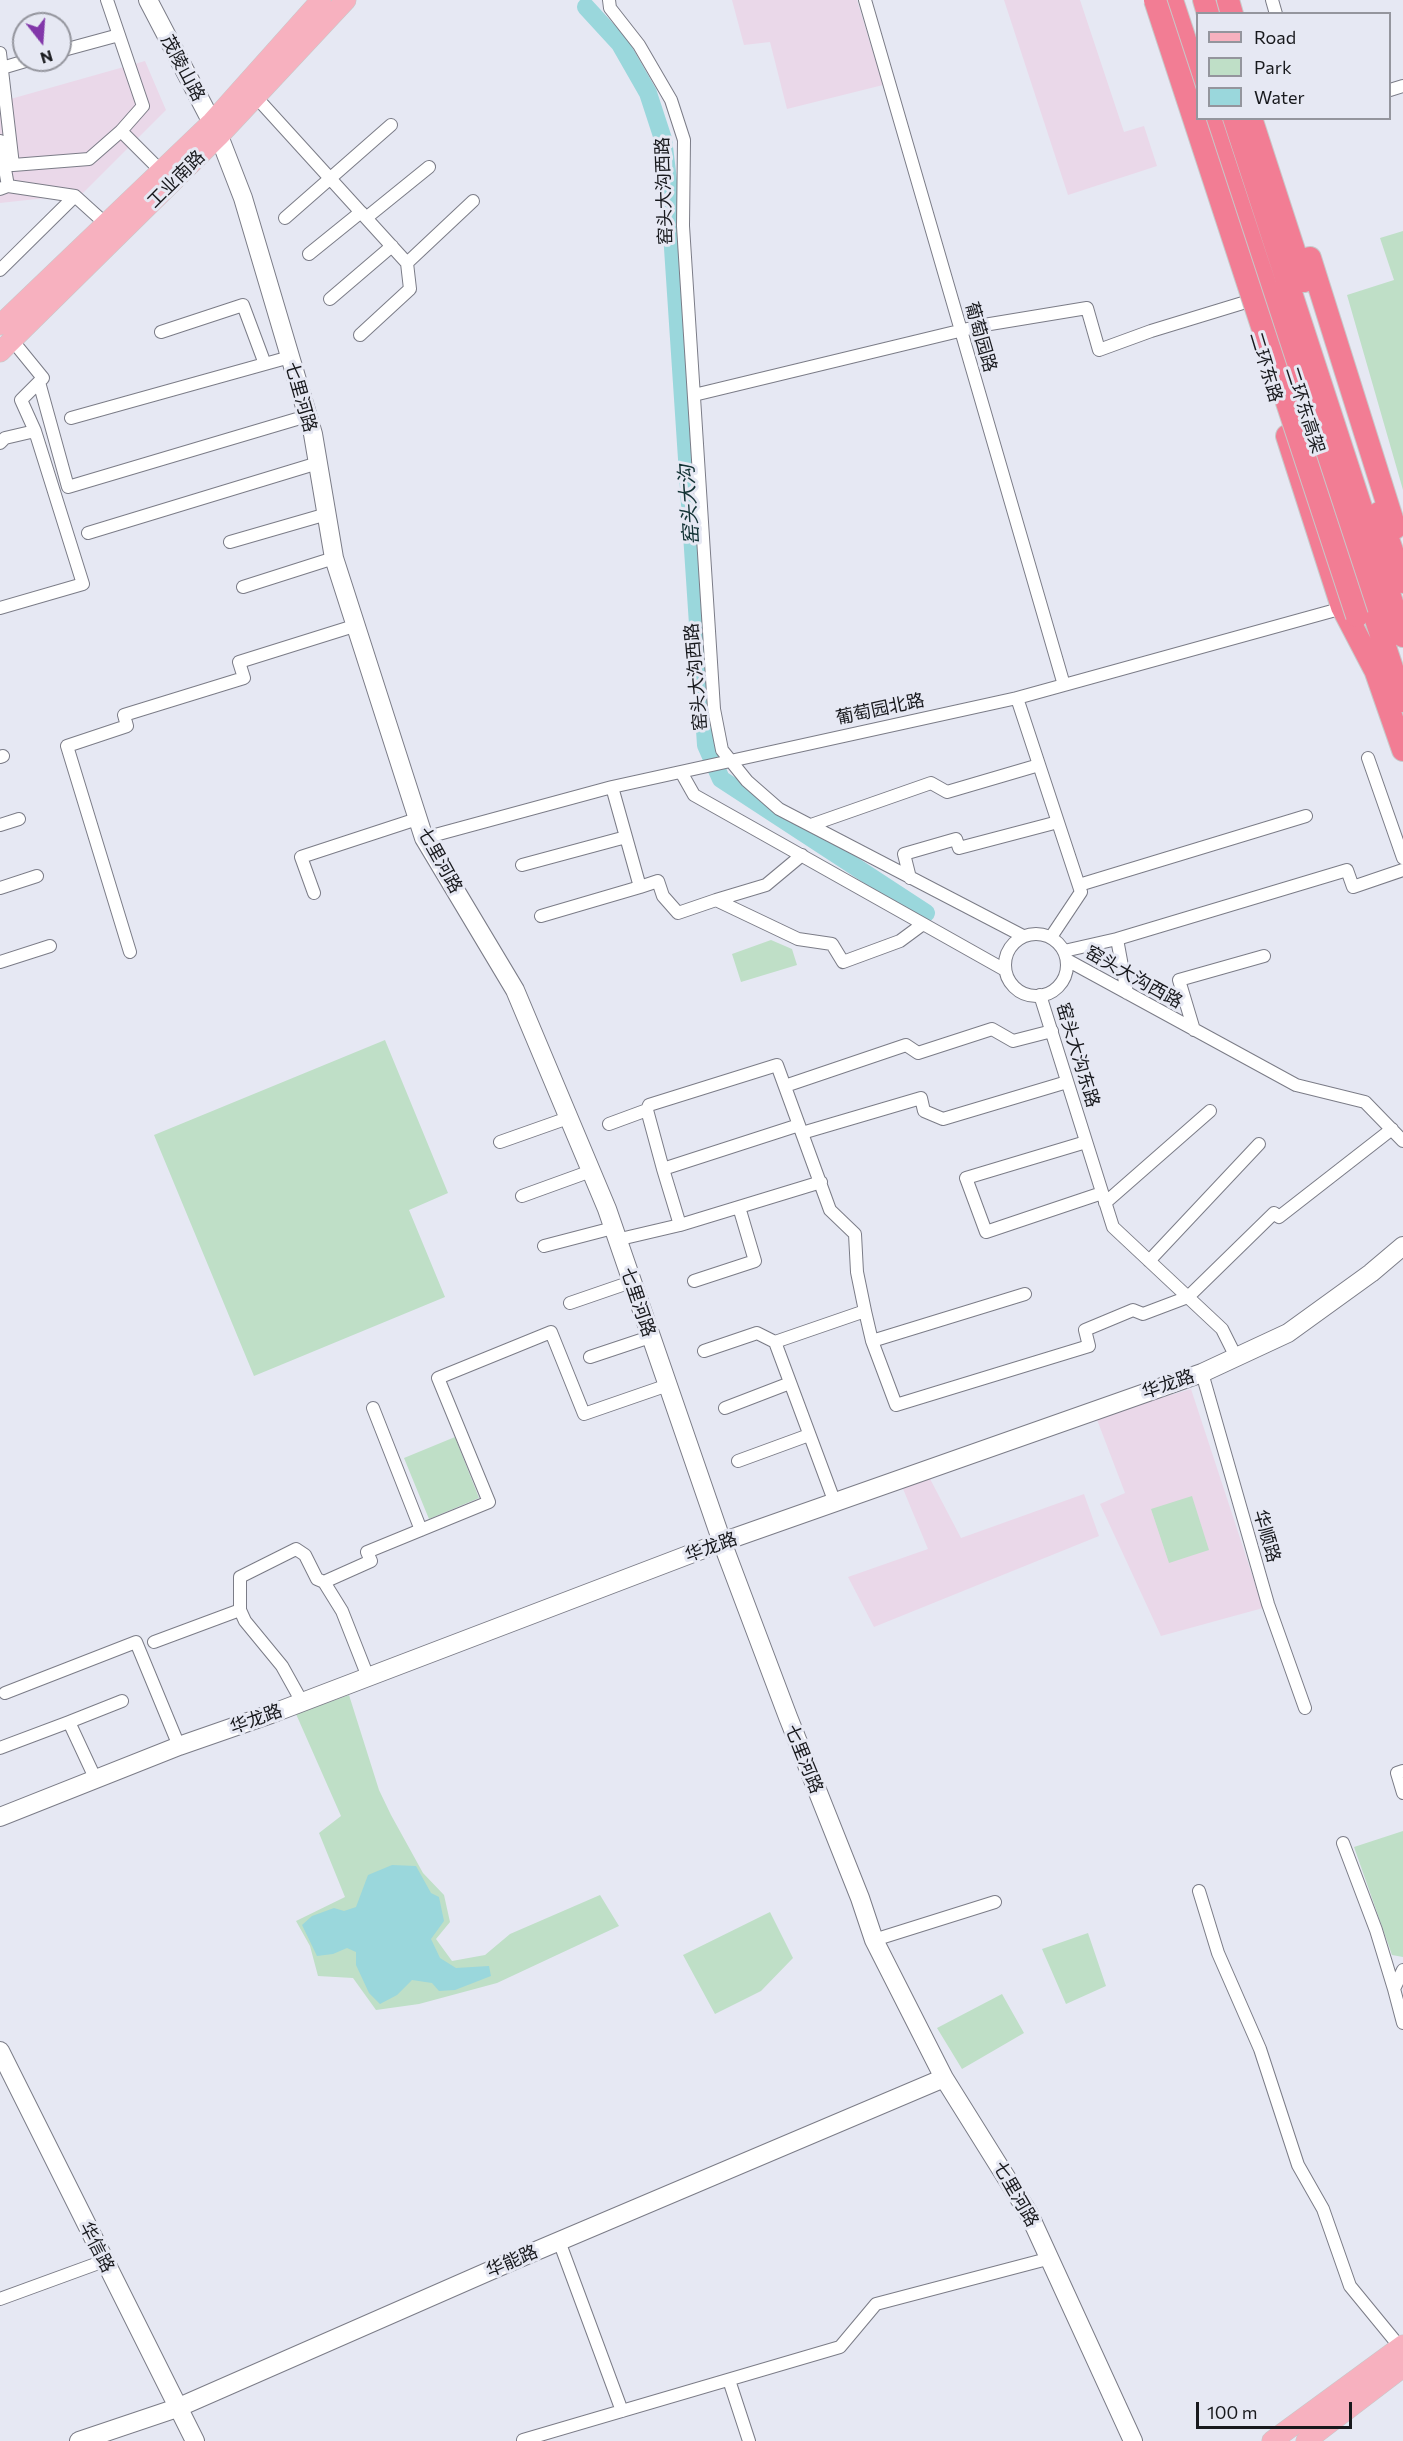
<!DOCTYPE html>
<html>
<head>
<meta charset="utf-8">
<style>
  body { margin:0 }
  #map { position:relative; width:1403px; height:2441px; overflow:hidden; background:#e6e8f3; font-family:Commissioner,sans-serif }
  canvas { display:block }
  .legend { position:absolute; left:1196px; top:12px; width:195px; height:108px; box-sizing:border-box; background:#e6e8f3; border:2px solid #94959d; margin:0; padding:8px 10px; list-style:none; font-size:18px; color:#18191d }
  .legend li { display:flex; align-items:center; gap:12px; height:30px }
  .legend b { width:30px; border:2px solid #94959d }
  .north { position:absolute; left:12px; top:12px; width:60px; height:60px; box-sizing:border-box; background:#e6e8f3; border:2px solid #94959d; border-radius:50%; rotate:163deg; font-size:16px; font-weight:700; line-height:24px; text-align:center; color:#18191d }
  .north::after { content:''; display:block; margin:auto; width:21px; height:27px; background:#8237a9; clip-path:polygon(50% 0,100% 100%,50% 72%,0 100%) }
  .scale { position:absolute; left:1196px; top:2402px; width:156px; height:27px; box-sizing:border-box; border:3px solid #18191d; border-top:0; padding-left:8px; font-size:18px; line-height:21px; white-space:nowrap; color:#18191d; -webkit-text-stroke:4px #e6e8f3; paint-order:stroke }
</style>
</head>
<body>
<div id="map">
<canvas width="1403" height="2441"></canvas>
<ul class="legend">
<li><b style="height:8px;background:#f7b1bf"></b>Road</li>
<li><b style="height:16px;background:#bfdfc7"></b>Park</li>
<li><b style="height:16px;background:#9ad7dc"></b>Water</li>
</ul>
<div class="north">N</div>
<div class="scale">100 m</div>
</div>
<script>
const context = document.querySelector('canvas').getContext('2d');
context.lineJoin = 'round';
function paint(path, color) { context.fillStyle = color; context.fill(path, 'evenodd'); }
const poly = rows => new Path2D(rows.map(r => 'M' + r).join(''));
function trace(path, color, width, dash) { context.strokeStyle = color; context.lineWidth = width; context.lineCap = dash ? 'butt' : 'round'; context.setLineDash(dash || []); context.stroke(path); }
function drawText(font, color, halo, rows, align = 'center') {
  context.font = font + ' Commissioner,"Noto Sans SC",sans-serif'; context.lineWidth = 6; context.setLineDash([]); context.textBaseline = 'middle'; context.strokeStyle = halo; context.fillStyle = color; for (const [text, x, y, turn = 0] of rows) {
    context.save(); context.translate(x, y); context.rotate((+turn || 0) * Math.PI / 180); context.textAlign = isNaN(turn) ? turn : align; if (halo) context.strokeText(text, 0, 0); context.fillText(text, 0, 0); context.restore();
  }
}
paint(poly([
  [732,0,857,0,883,85,787,109,770,42,744,45],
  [1004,0,1080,0,1124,132,1144,126,1157,166,1068,195],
  [145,61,166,110,82,194,0,203,0,102],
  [1191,1389,1263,1608,1161,1636,1100,1504,1125,1493,1096,1417],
  [928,1475,961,1538,1084,1494,1099,1536,874,1627,848,1577,928,1549,901,1484]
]), '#ead8e9');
paint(poly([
  [1403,231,1403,490,1347,295,1394,280,1380,238],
  [771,940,792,949,797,965,741,982,732,954],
  [385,1040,448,1193,409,1210,445,1297,254,1376,154,1135],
  [455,1437,479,1498,429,1519,404,1458],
  [1192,1496,1209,1550,1169,1563,1151,1509],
  [349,1695,379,1790,391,1815,423,1873,444,1895,450,1922,436,1939,452,1961,485,1955,510,1934,600,1895,619,1926,497,1983,419,2004,376,2010,353,1978,318,1976,310,1946,296,1921,345,1897,319,1833,341,1816,296,1714],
  [1403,1831,1403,1957,1392,1955,1354,1847],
  [770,1912,793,1958,761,1991,715,2014,683,1955],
  [1088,1933,1106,1986,1066,2004,1042,1949],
  [1002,1994,1024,2033,962,2069,937,2028]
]), '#bfdfc7');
paint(poly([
  [392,1865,416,1866,431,1893,439,1897,444,1921,431,1939,440,1958,456,1968,489,1966,491,1976,455,1990,439,1991,432,1983,412,1980,397,1995,380,2004,369,1993,356,1965,356,1952,347,1948,333,1954,317,1956,302,1925,312,1916,334,1908,344,1911,356,1907,368,1875]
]), '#9ad7dc');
trace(poly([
  [586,7,620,44,648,93,663,139,669,188,706,745,721,779,926,913]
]), '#9ad7dc', 18);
const street = poly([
  [609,0,610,8,639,45,671,100,684,140,683,226,714,709,722,750,747,781,779,809,1023,936],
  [865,0,1064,685],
  [1272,0,1276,14],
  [60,51,119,35],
  [0,53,13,165,89,159,121,131,143,106,107,0],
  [2,68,29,60],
  [1390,90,1403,86],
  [256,97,407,263,410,289,360,335],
  [121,131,161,171],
  [0,141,8,186],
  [0,189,8,186,75,196,107,225],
  [285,218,391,125],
  [309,254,361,212,366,218,429,167],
  [407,263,473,201],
  [0,270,75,196],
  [330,299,392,246],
  [161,332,243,305,265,364],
  [12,340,43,378,21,400,35,431],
  [39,382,68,487,307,416],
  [694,395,984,325,1087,308,1099,350,1151,331,1246,302],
  [71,418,290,357],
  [0,443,5,438,35,431,83,584,0,608],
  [88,533,318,463],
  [230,542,327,514],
  [243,587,334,558],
  [1017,698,1081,892,1051,937],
  [0,757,3,756],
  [1368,758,1403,858],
  [681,772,694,795,1005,970],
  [612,787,640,887,658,881,663,896,678,913,716,900,798,939,832,944,843,962,900,941,923,924],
  [0,825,19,819],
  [811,825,931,783,947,792,1039,765],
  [424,838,612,787,1017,698,1343,608],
  [522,865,626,837],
  [910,878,904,854,956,839,959,848,1058,822],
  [1079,885,1306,816],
  [0,888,37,876],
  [314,893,301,857,417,819],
  [716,900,766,885,802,855],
  [541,916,640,887],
  '1005 965a31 31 0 1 1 62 0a31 31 0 1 1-62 0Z',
  [1064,951,1117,939],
  [130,952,67,746,127,726,124,715,244,678,239,662,354,626],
  [1067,960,1296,1085,1365,1102,1403,1141],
  [0,962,50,946],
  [1127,993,1117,939,1347,870,1353,887,1403,870],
  [1040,995,1113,1227,1222,1329,1236,1357],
  [1194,1030,1179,980,1264,956],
  [785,1086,906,1045,918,1053,992,1029,1013,1041,1052,1031],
  [647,1110,649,1105,777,1065,830,1210,855,1234,857,1272,865,1311,775,1342,835,1503],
  [609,1124,647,1110,663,1169],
  [802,1133,921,1098,924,1111,943,1119,1067,1082],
  [500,1142,568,1118],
  [1086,1142,966,1178,986,1232,1102,1193],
  [522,1196,591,1171],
  [1105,1203,1210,1111],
  [680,1225,663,1169,799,1125],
  [616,1240,680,1225,821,1182],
  [544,1246,613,1228],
  [1149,1261,1259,1144],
  [694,1281,755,1261,739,1207],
  [570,1303,631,1282],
  [865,1311,872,1341,896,1405,1089,1346,1085,1330,1133,1310,1143,1314,1188,1297,1274,1213,1279,1217,1392,1129],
  [872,1341,1025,1294],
  [704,1351,757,1333,775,1342],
  [590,1357,650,1337],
  [1202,1373,1268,1604,1305,1708],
  [373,1408,421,1530],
  [725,1408,790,1383],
  [738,1461,809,1435],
  [324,1582,342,1611,368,1677],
  [154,1642,240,1610],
  [5,1693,136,1642,179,1746],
  [302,1702,282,1666,245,1621,240,1610,240,1577,296,1549,305,1555,317,1579,324,1582,371,1561,367,1552,489,1502,438,1378,551,1332,584,1414,668,1385],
  [69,1722,122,1701],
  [0,1748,69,1722,96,1780],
  [1403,1771,1397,1773,1403,1793],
  [1343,1843,1376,1930,1394,1989],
  [1199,1891,1218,1953,1260,2049,1298,2165,1323,2209,1350,2286,1400,2347],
  [874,1940,995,1902],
  [1403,1970,1394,1989,1403,2023],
  [559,2241,622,2411],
  [0,2299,104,2261],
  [729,2380,749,2441],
  [523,2440,840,2347,876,2304,1051,2258]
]);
const secondary = poly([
  [148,0,219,136,243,198,313,434,334,558,424,838,515,990,607,1209,722,1542,788,1717,860,1898,874,1940,944,2078,1029,2214,1133,2441],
  [0,1817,179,1746,271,1714,722,1542,1202,1373,1288,1333,1371,1273,1403,1246],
  [0,2051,195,2441],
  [79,2441,177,2408,510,2262,944,2078]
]);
const primary = poly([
  [0,325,212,122,321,0],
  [0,352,219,136,346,0],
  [1272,2441,1403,2345],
  [1306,2441,1403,2367]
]);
const highway = poly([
  [1172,0,1198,79],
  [1204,0,1208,14],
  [1228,0,1232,14],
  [1210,118,1403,701],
  [1234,118,1403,636],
  [1251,118,1304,281],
  [1310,258,1395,528],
  [1287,436,1342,607,1377,674],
  [1379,513,1403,582],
  [1372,661,1403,750]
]);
trace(street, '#7b7c87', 14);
trace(secondary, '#7b7c87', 20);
trace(primary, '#c8c8c9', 21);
trace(highway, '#c8c8c9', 24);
trace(street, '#fff', 12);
trace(secondary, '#fff', 18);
trace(primary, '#f7b1bf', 20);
trace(highway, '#f27d94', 22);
const highwayBridge = poly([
  [1155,0,1357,616]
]);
trace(highwayBridge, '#c8c8c9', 24, []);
trace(highwayBridge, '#f27d94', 22);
drawText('18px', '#18191d', '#e6e8f3', [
  ["茂陵山路",183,68,62],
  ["工业南路",176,179,-45],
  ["窑头大沟西路",664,191,-92],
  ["葡萄园路",981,337,74],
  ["二环东路",1266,367,73],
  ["七里河路",301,397,74],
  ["二环东高架",1305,410,72],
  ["窑头大沟西路",696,677,-95],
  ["葡萄园北路",880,709,-12],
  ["七里河路",440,860,61],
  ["窑头大沟西路",1134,977,29],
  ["窑头大沟东路",1078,1055,73],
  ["七里河路",638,1302,71],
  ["华龙路",1168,1384,-19],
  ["华顺路",1267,1536,74],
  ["华龙路",711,1547,-20],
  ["华龙路",256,1719,-20],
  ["七里河路",804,1759,68],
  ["七里河路",1016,2194,60],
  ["华信路",97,2247,63],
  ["华能路",512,2261,-23]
]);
drawText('italic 20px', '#123234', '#e6e8f3', [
  ["窑头大沟",689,505,-94]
]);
</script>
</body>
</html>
